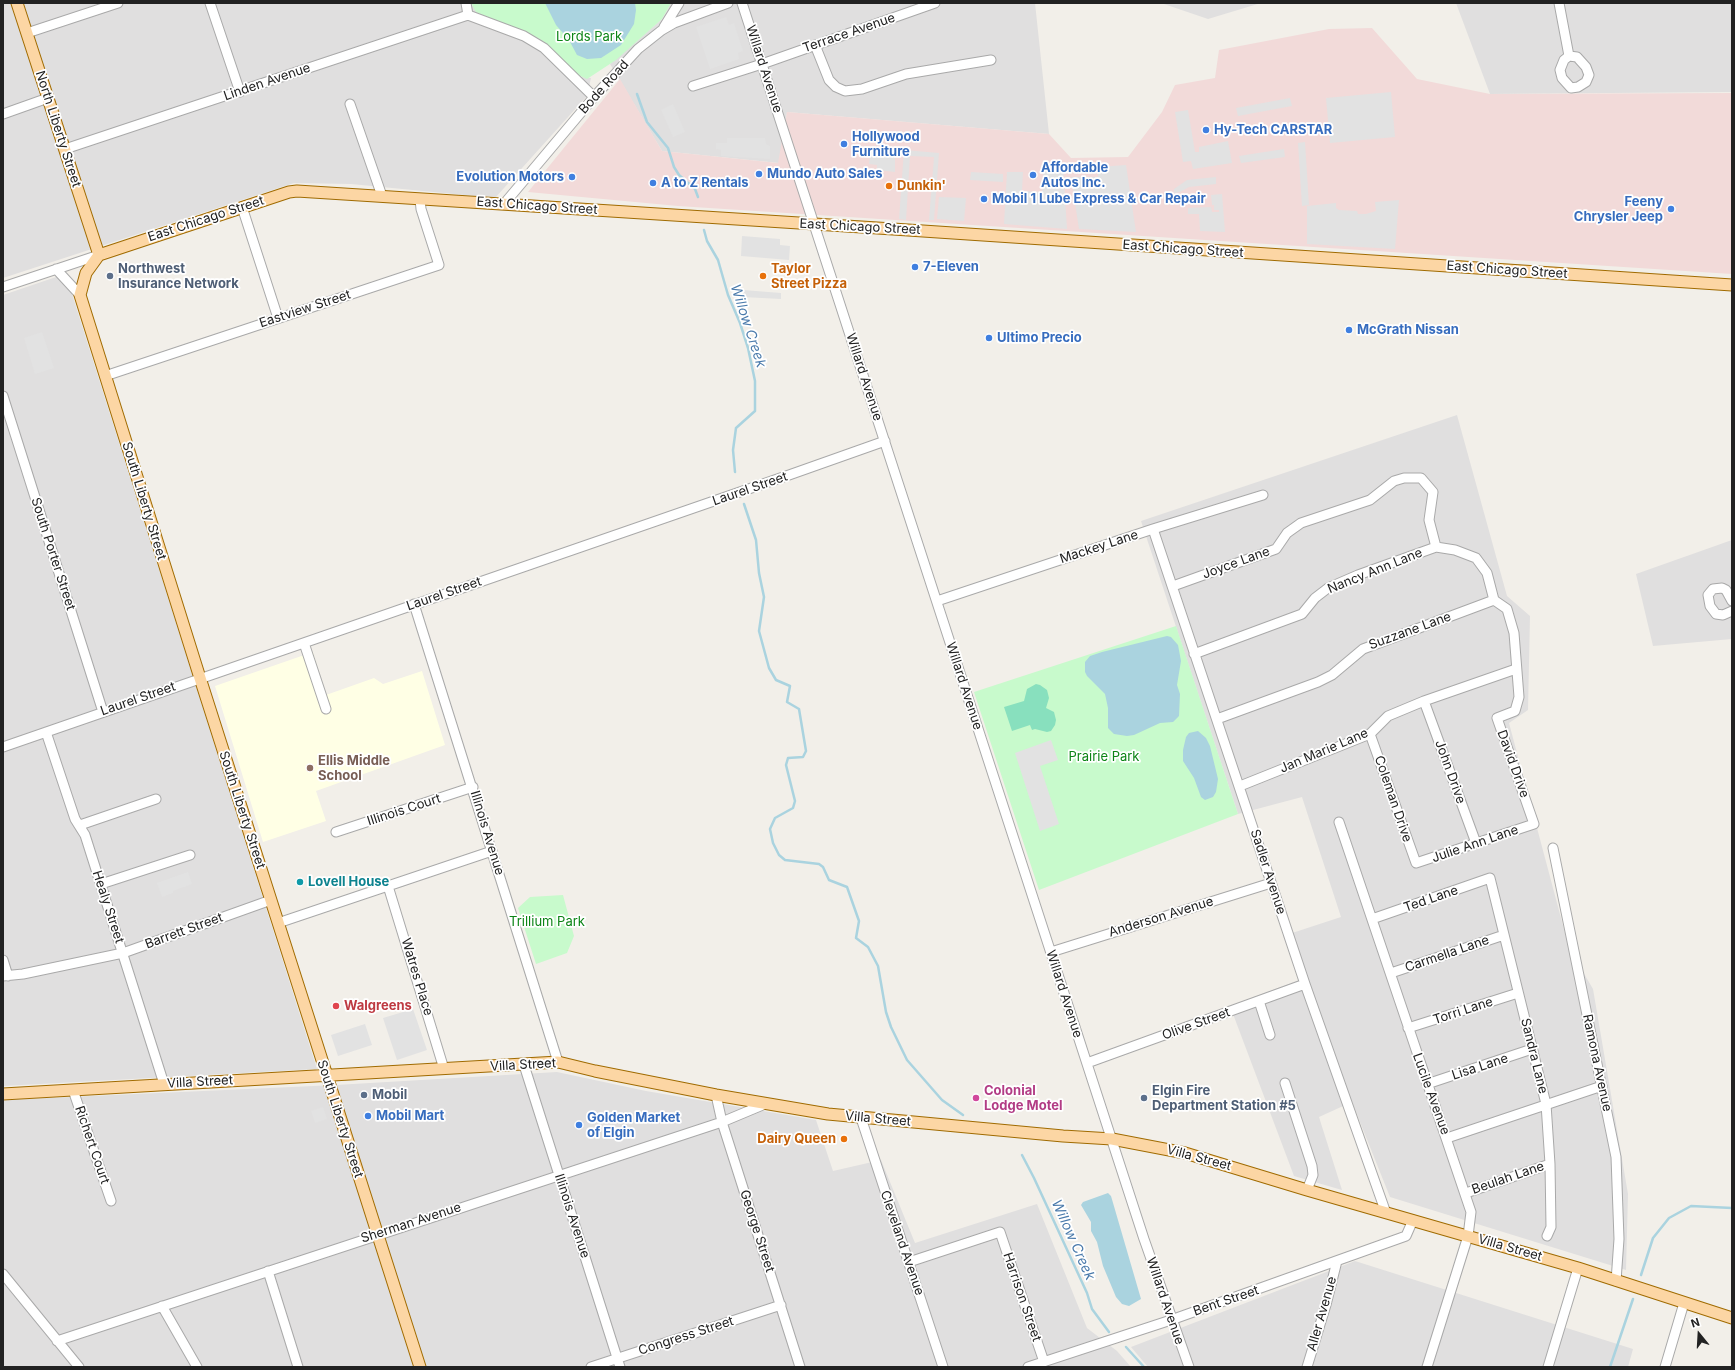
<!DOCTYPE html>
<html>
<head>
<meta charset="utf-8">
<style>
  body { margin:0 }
  #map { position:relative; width:1735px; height:1370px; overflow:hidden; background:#f2efe9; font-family:Inter,sans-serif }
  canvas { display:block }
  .frame { position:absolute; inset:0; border:4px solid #222; pointer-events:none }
  .north { position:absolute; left:1679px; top:1314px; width:40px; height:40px; -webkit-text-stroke:3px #fff; paint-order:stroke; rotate:342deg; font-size:11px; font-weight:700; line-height:16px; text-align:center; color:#222 }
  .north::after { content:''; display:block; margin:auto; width:14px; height:18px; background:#222; clip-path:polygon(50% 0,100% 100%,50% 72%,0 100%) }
</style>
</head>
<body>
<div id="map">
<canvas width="1735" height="1370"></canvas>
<div class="frame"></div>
<div class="north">N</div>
</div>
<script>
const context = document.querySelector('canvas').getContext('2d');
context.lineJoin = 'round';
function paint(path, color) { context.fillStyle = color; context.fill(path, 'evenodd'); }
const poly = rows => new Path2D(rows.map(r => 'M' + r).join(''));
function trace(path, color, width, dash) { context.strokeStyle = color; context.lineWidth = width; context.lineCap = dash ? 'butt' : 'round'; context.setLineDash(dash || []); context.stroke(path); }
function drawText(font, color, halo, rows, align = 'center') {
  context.font = font + ' Inter,sans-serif'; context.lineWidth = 3.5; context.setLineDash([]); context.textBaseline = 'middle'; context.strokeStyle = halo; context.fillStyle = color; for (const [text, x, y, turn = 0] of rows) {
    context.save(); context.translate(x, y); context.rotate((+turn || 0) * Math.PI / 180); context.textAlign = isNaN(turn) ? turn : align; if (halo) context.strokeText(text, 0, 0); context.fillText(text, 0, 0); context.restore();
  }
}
paint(poly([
  [3,3,471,3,471,5,508,24,538,38,547,44,581,77,591,78,587,96,495,198,351,184,294,183,3,278],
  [671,3,1035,3,1049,134,787,112,779,163,662,151,610,64,662,19],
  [1161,3,1261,3,1208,19],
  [1456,3,1732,3,1732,92,1490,94],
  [59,276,72,294,317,1069,3,1086,3,295],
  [1457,415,1507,596,1530,616,1528,710,1509,723,1569,948,1593,989,1628,1194,1626,1270,1390,1197,1352,1102,1319,1117,1342,1190,1294,1176,1230,1006,1299,980,1283,936,1341,917,1302,797,1238,814,1141,521],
  [1732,540,1732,639,1653,646,1636,574],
  [557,1072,646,1091,816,1120,833,1171,881,1160,915,1243,1037,1204,1087,1328,1117,1351,1131,1367,3,1367,3,1100,336,1085],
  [1355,1261,1633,1349,1628,1367,1148,1367,1131,1347]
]), '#e0dfdf');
paint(poly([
  [1372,28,1417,79,1490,94,1732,93,1732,274,678,206,528,192,620,79,662,151,778,163,787,112,1049,134,1071,158,1128,157,1162,112,1175,85,1215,78,1219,50,1329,29]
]), '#f2dad9');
paint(poly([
  [313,652,326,695,374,678,383,684,422,671,445,745,316,791,326,821,263,842,215,686]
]), '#ffffe5');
paint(poly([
  [471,3,671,3,662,19,616,60,587,79,578,75,547,44,538,38,476,12],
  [1176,626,1238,814,1039,890,974,692],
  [563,895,574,936,567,953,536,964,518,908,530,897]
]), '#c8facc');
paint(poly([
  [1036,684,1040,685,1047,690,1049,698,1046,708,1054,712,1056,720,1055,725,1051,731,1047,732,1035,729,1032,730,1030,725,1012,731,1004,707,1024,701,1027,689]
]), '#88e0be');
paint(poly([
  [726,17,729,25,734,23,743,51,738,53,739,59,710,69,696,27],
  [1391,92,1395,137,1330,143,1326,98],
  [1290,98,1292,106,1238,116,1236,108],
  [673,104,685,132,673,137,661,110],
  [1188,110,1195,152,1199,152,1199,147,1228,141,1232,163,1193,169,1191,161,1183,162,1175,112],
  [727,138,765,138,766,144,770,146,770,159,721,156,721,150,716,149,716,143,727,143],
  [1305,142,1309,205,1302,206,1298,143],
  [872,148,895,150,895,172,877,170,877,165,869,164,870,152],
  [1284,149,1285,157,1241,163,1239,156],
  [904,150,939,153,934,220,929,220,934,157,910,156,906,220,899,219],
  [1044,163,1063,164,1067,229,1004,224,1007,172,1023,172,1022,191,1042,192],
  [1126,165,1136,232,1079,229,1071,177,1098,177,1098,167],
  [971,172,1003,174,1003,182,970,180],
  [1216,177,1216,184,1189,187,1180,192,1174,193,1174,189,1187,180],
  [1222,194,1225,232,1200,231,1199,214,1188,214,1188,208,1211,207,1212,212,1219,212,1219,210,1214,210,1214,205,1212,205,1211,195],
  [939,197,966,198,964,221,937,219],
  [1399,200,1395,249,1307,244,1307,206,1336,203,1336,208,1339,210,1357,211,1358,214,1366,214,1376,211,1375,202],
  [742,236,780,239,780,245,790,246,789,260,741,256],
  [743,290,781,293,781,299,743,297],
  [42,332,54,368,35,374,24,338],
  [1051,740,1058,760,1040,766,1059,824,1040,831,1015,753],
  [188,872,192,884,173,891,173,893,162,897,157,883],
  [413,1009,427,1050,397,1060,383,1018],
  [365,1024,372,1045,338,1056,331,1035],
  [323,1107,327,1119,315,1123,311,1111]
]), '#e2e2e2');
paint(poly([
  [545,3,635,3,636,10,634,24,621,45,601,58,587,59,577,55,569,40,556,25],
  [1167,636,1171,637,1178,645,1181,661,1177,685,1180,694,1179,716,1173,722,1160,723,1134,735,1127,736,1114,734,1108,728,1108,708,1105,694,1087,676,1085,672,1085,662,1090,656,1102,652],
  [1198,731,1206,738,1210,746,1218,779,1216,792,1213,797,1205,800,1201,797,1194,778,1183,761,1183,750,1186,737,1189,733],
  [1108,1193,1111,1196,1141,1299,1129,1306,1122,1304,1116,1297,1103,1266,1097,1242,1091,1231,1091,1222,1081,1205,1083,1202]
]), '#aad3df');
trace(poly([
  [637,94,647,122,668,148,674,167,679,175,695,189,698,197],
  [704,230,707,241,718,260,728,295,740,323,748,348,755,381,755,411,736,428,733,450,735,472],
  [744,504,756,540,759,573,764,597,759,631,769,668,776,680,790,686,787,702,799,709,806,751,803,757,788,758,786,765,795,801,793,808,775,818,770,829,773,843,779,855,785,860,819,864,823,867,829,880,847,887,859,921,856,938,868,947,878,966,886,1012,891,1027,907,1060,942,1100,963,1115],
  [1022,1155,1034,1178,1087,1293,1092,1309,1109,1332],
  [1641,1275,1653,1238,1669,1218,1691,1206,1732,1208],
  [1126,1347,1144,1367],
  [1610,1367,1633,1299]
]), '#aad3df', 2.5);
const minor = poly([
  [210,3,240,92],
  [466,3,468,15,524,36,544,48,594,97],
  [742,3,1144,1239,1189,1367],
  [1559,3,1569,56],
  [664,27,679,3],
  [27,33,118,3],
  [815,45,829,80,836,87,845,91,862,89,906,74,991,60],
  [1569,56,1577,57,1586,67,1589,75,1586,82,1578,87,1571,88,1562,78,1560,70,1564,60,1569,56],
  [693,86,762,64,935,3],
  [350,104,382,196],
  [3,114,48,98],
  [65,149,468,15],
  [504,204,594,97,638,49,662,30,674,23,728,3],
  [242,207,278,318],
  [56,269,80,295],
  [3,287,99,255],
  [105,376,439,265,421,209,420,199],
  [3,396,103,712],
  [1153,529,1305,984,1386,1213],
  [1173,586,1276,549,1287,533,1301,523,1370,500,1394,481,1404,478,1421,478,1433,492,1429,520,1436,547],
  [937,601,1153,529,1263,495],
  [1732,601,1726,590,1722,588,1713,589,1708,595,1710,606,1716,614,1723,615,1732,611],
  [414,604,558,1062],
  [304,643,326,709],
  [1194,654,1302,614,1315,598,1328,588,1358,575,1436,547,1455,550,1476,558,1487,573,1494,600],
  [1424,701,1476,843],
  [1217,719,1318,682,1332,675,1363,649,1494,600],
  [46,732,75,819,85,835,164,1084],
  [1370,734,1416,863,1534,824,1497,718,1515,711,1519,697,1514,633,1507,609,1494,600],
  [3,747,789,475,885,441],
  [1240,786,1370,734,1388,716,1424,701,1516,669],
  [1339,822,1471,1212,1468,1236,1427,1367],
  [80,825,156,799],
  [336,832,473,787],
  [1553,848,1616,1157,1619,1239,1616,1281],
  [101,884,190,855],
  [388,886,444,1069],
  [1372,919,1490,878,1546,1104,1550,1164,1551,1227,1547,1236],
  [278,923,492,851],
  [1051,952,1271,883],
  [3,960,8,976],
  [1391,973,1504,935],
  [3,976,23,974,123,953,271,900],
  [1259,1001,1270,1035],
  [1408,1028,1518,993],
  [1087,1063,1305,984],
  [524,1065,620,1367],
  [1285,1083,1312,1166,1313,1175,1307,1190],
  [1427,1084,1532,1049],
  [73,1090,111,1201],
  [716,1095,722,1122,800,1367],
  [861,1118,943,1367],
  [1447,1138,1602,1086],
  [1466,1193,1550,1164],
  [909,1262,1000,1232,1044,1362],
  [268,1271,298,1367],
  [3,1274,79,1367],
  [162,1306,197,1367],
  [57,1341,722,1122,765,1104],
  [591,1367,781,1305],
  [1028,1367,1171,1320,1406,1236,1413,1220],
  [1307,1367,1326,1305,1337,1261],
  [1548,1367,1578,1268],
  [1665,1367,1684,1303]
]);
const major = poly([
  [17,3,99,255],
  [99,255,289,192,297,191,893,229,1732,285],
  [99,255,86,273,80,295,200,678,420,1367],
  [3,1094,558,1062,595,1071,716,1095,828,1114,1063,1136,1112,1139,1185,1153,1307,1190,1578,1268,1732,1318]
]);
trace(minor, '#a9a9a9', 11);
trace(major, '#a06b00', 13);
trace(minor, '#fff', 9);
trace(major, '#fcd6a4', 11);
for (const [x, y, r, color] of [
  [1206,130,4,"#3f7fe0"],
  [844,144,4,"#3f7fe0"],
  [759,174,4,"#3f7fe0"],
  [1033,175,4,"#3f7fe0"],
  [572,177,4,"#3f7fe0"],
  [653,183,4,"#3f7fe0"],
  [889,186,4,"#e8710a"],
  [984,199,4,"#3f7fe0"],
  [1671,209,4,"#3f7fe0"],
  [915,267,4,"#3f7fe0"],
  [110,276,4,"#5c6f8a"],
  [763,276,4,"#e8710a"],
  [1349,330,4,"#3f7fe0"],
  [989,338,4,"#3f7fe0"],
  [310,768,4,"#8d6e63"],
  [300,882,4,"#0f9aa8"],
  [336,1006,4,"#e0444e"],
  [364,1095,4,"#5c6f8a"],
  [976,1098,4,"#d1479c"],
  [1144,1098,4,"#5c6f8a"],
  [368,1116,4,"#3f7fe0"],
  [579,1125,4,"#3f7fe0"],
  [844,1139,4,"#e8710a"]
]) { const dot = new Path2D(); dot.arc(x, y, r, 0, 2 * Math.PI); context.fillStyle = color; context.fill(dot); trace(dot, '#fff', 1.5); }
drawText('13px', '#222', '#fff', [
  ["Terrace Avenue",849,33,-19],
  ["Willard Avenue",764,69,72],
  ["Linden Avenue",267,82,-19],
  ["Bode Road",604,87,-48],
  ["North Liberty Street",58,129,72],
  ["East Chicago Street",537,206,4],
  ["East Chicago Street",206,219,-18],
  ["East Chicago Street",860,227,3],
  ["East Chicago Street",1183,249,4],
  ["East Chicago Street",1507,270,4],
  ["Eastview Street",305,309,-18],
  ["Willard Avenue",864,377,72],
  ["Laurel Street",750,489,-19],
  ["South Liberty Street",144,501,73],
  ["Mackey Lane",1099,547,-18],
  ["South Porter Street",53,554,72],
  ["Joyce Lane",1236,563,-20],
  ["Nancy Ann Lane",1375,571,-22],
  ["Laurel Street",444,594,-19],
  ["Suzzane Lane",1410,631,-20],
  ["Willard Avenue",964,686,72],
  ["Laurel Street",138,699,-19],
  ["Jan Marie Lane",1324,751,-23],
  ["David Drive",1513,764,70],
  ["John Drive",1450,772,70],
  ["Coleman Drive",1393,799,71],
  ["South Liberty Street",242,810,72],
  ["Illinois Court",404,810,-18],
  ["Illinois Avenue",487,833,73],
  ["Julie Ann Lane",1475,844,-19],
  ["Sadler Avenue",1268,872,72],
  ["Ted Lane",1431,899,-19],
  ["Healy Street",108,907,72],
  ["Anderson Avenue",1161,917,-17],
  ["Barrett Street",184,931,-20],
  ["Carmella Lane",1447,954,-19],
  ["Watres Place",417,977,73],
  ["Willard Avenue",1064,994,72],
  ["Torri Lane",1463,1011,-18],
  ["Olive Street",1196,1024,-20],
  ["Sandra Lane",1534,1056,76],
  ["Ramona Avenue",1597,1063,78],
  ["Villa Street",523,1065,-3],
  ["Lisa Lane",1480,1067,-18],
  ["Villa Street",200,1082,-3],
  ["Lucile Avenue",1431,1094,70],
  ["South Liberty Street",340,1119,72],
  ["Villa Street",878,1119,5],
  ["Richert Court",92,1145,71],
  ["Villa Street",1199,1158,15],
  ["Beulah Lane",1508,1178,-19],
  ["Illinois Avenue",572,1216,72],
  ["Sherman Avenue",411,1223,-18],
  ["George Street",757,1231,72],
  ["Cleveland Avenue",902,1243,71],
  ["Villa Street",1510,1248,16],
  ["Harrison Street",1022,1297,71],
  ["Willard Avenue",1165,1301,71],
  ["Bent Street",1226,1301,-19],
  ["Aller Avenue",1322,1314,-74],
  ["Congress Street",686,1336,-18]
]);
drawText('13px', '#0c8416', '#fff', [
  ["Lords Park",589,37],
  ["Prairie Park",1104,757],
  ["Trillium Park",547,922]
]);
drawText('bold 13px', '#366cbe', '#fff', [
  ["Hy-Tech CARSTAR",1214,130],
  ["Hollywood",852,137],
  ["Furniture",852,152],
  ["Affordable",1041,168],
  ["Autos Inc.",1041,183],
  ["Mundo Auto Sales",767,174],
  ["Evolution Motors",564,177,"right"],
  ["A to Z Rentals",661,183],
  ["Mobil 1 Lube Express & Car Repair",992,199],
  ["Feeny",1663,202,"right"],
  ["Chrysler Jeep",1663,217,"right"],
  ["7-Eleven",923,267],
  ["McGrath Nissan",1357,330],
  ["Ultimo Precio",997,338],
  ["Mobil Mart",376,1116],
  ["Golden Market",587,1118],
  ["of Elgin",587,1133]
], 'left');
drawText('bold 13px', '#c56008', '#fff', [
  ["Dunkin'",897,186],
  ["Taylor",771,269],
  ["Street Pizza",771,284],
  ["Dairy Queen",836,1139,"right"]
], 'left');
drawText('bold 13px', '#4e5e75', '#fff', [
  ["Northwest",118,269],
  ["Insurance Network",118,284],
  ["Elgin Fire",1152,1091],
  ["Department Station #5",1152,1106],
  ["Mobil",372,1095]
], 'left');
drawText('bold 13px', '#785e54', '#fff', [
  ["Ellis Middle",318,761],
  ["School",318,776]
], 'left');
drawText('bold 13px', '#0d838f', '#fff', [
  ["Lovell House",308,882]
], 'left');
drawText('bold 13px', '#be3a42', '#fff', [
  ["Walgreens",344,1006]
], 'left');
drawText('bold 13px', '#b23c85', '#fff', [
  ["Colonial",984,1091],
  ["Lodge Motel",984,1106]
], 'left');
drawText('italic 14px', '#4a7aab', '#fff', [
  ["Willow Creek",748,326,72],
  ["Willow Creek",1073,1240,66]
]);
</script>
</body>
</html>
